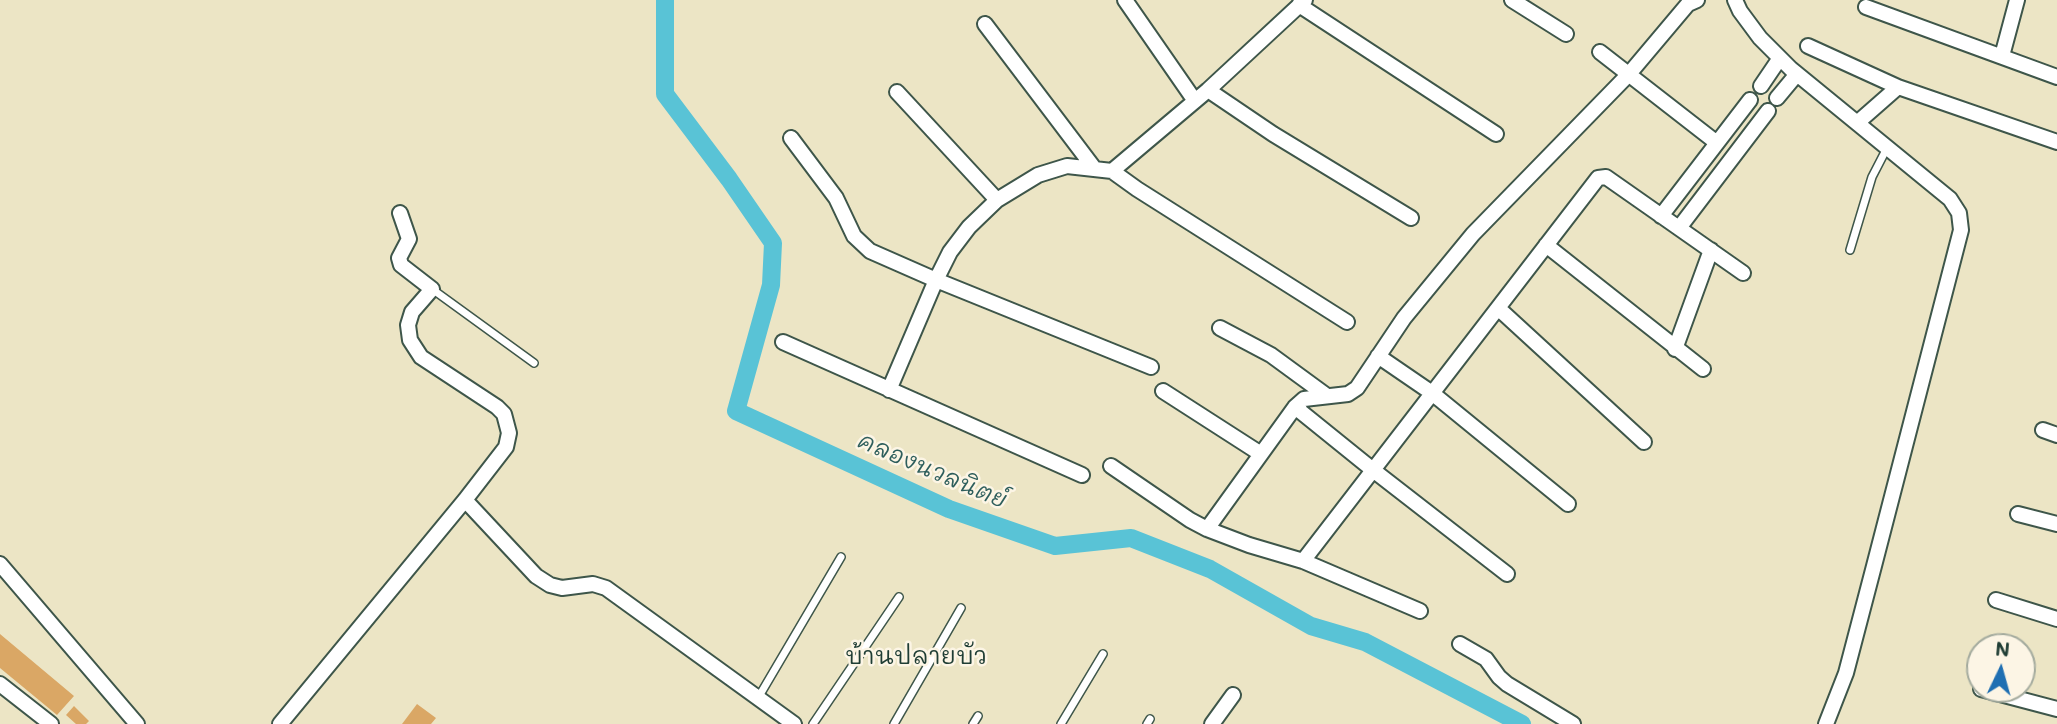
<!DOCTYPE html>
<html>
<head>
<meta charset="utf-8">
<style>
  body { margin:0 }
  #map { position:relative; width:2057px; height:724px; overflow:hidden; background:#ece5c5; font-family:Mali,sans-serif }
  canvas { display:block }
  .north { position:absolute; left:1966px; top:633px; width:70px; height:70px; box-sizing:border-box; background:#fcf5e5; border:2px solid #a4ab9e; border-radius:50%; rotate:5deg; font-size:19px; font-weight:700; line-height:28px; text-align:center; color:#1f3d34 }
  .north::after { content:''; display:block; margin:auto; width:24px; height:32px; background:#1f6fb2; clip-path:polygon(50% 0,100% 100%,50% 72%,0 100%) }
</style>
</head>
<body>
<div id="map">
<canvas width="2057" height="724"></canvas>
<div class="north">N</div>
</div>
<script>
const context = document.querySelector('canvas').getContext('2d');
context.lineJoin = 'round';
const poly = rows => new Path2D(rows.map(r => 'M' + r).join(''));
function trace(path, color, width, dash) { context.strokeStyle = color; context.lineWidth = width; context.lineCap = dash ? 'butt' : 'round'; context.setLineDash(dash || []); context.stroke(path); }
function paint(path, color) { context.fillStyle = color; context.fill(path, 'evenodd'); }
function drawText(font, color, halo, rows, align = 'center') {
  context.font = font + ' Mali,"Playpen Sans Thai",sans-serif'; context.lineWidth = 5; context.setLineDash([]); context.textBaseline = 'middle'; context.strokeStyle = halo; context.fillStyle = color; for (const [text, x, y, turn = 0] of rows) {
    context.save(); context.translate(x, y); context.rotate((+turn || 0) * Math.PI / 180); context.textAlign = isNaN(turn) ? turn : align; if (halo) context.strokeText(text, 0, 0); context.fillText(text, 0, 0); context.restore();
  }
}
trace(poly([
  [665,0,665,94,729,179,773,243,771,285,736,411,949,509,1055,546,1131,538,1210,569,1311,626,1365,642,1522,724]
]), '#59c3d6', 18);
paint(poly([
  [0,634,74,696,57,715,0,668],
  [417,704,436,718,431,724,402,724],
  [74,706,89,721,86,724,76,724,66,715]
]), '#daa765');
const lane = poly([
  [1850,250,1872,177,1887,148],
  [432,289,534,363],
  [758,698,841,557],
  [813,724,899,597],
  [894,724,961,608],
  [973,724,978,716],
  [1061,724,1103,654],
  [1147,724,1150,719]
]);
const street = poly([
  [1125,0,1195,101],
  [1512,0,1566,34],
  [1735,0,1740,11,1760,38,1791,69,1950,199,1959,213,1961,230,1874,566,1846,673,1826,724],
  [1299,5,1496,134],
  [1866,7,2057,77],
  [985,24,1094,168],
  [1808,46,1898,87],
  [1600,52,1717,143],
  [2002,56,2017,0],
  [1761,86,1780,58],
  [1208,90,1273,134,1411,218],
  [897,92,997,200],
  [1777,98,1797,74],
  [1857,123,1898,87,2057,142],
  [791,138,836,198,854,236,870,251,936,280,1151,367],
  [1112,171,1137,189,1347,322],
  [1661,216,1750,100],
  [1679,228,1768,111],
  [1546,245,1703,369],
  [1498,308,1644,442],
  [1220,328,1271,355,1327,396],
  [783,342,1082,475],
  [1675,349,1711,250],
  [1378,356,1432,393,1568,504],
  [889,390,936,280,950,252,969,227,997,200,1038,175,1067,166,1112,171,1208,90,1305,0],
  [1163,391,1261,454],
  [1295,407,1373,470,1507,574],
  [2043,430,2057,435],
  [1111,466,1190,520,1207,529,1249,545,1303,561,1420,611],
  [465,500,536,576,550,585,562,588,593,584,606,588,794,724],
  [2018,514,2057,524],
  [1207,529,1295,407,1304,399,1348,394,1357,388,1404,318,1473,234,1629,74,1688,4,1697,0],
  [1303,561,1598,178,1606,177,1743,273],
  [0,564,137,724],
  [1996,600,2057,619],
  [1460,644,1486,659,1499,677,1507,684,1573,724],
  [0,684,51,724],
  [1981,689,2057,709],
  [280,724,465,500,506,447,509,433,504,414,497,407,421,357,410,340,408,325,412,312,432,289,401,265,399,258,409,239,400,213],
  [1212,724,1233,695]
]);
trace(lane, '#3e564a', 10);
trace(street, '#3e564a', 18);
trace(lane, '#fff', 7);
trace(street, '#fff', 14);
drawText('italic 23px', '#2e5e5c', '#fcf5e5', [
  ["คลองนวลนิตย์",932,471,23]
]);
drawText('24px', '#1f3d34', '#fcf5e5', [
  ["บ้านปลายบัว",916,657]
]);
</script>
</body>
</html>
